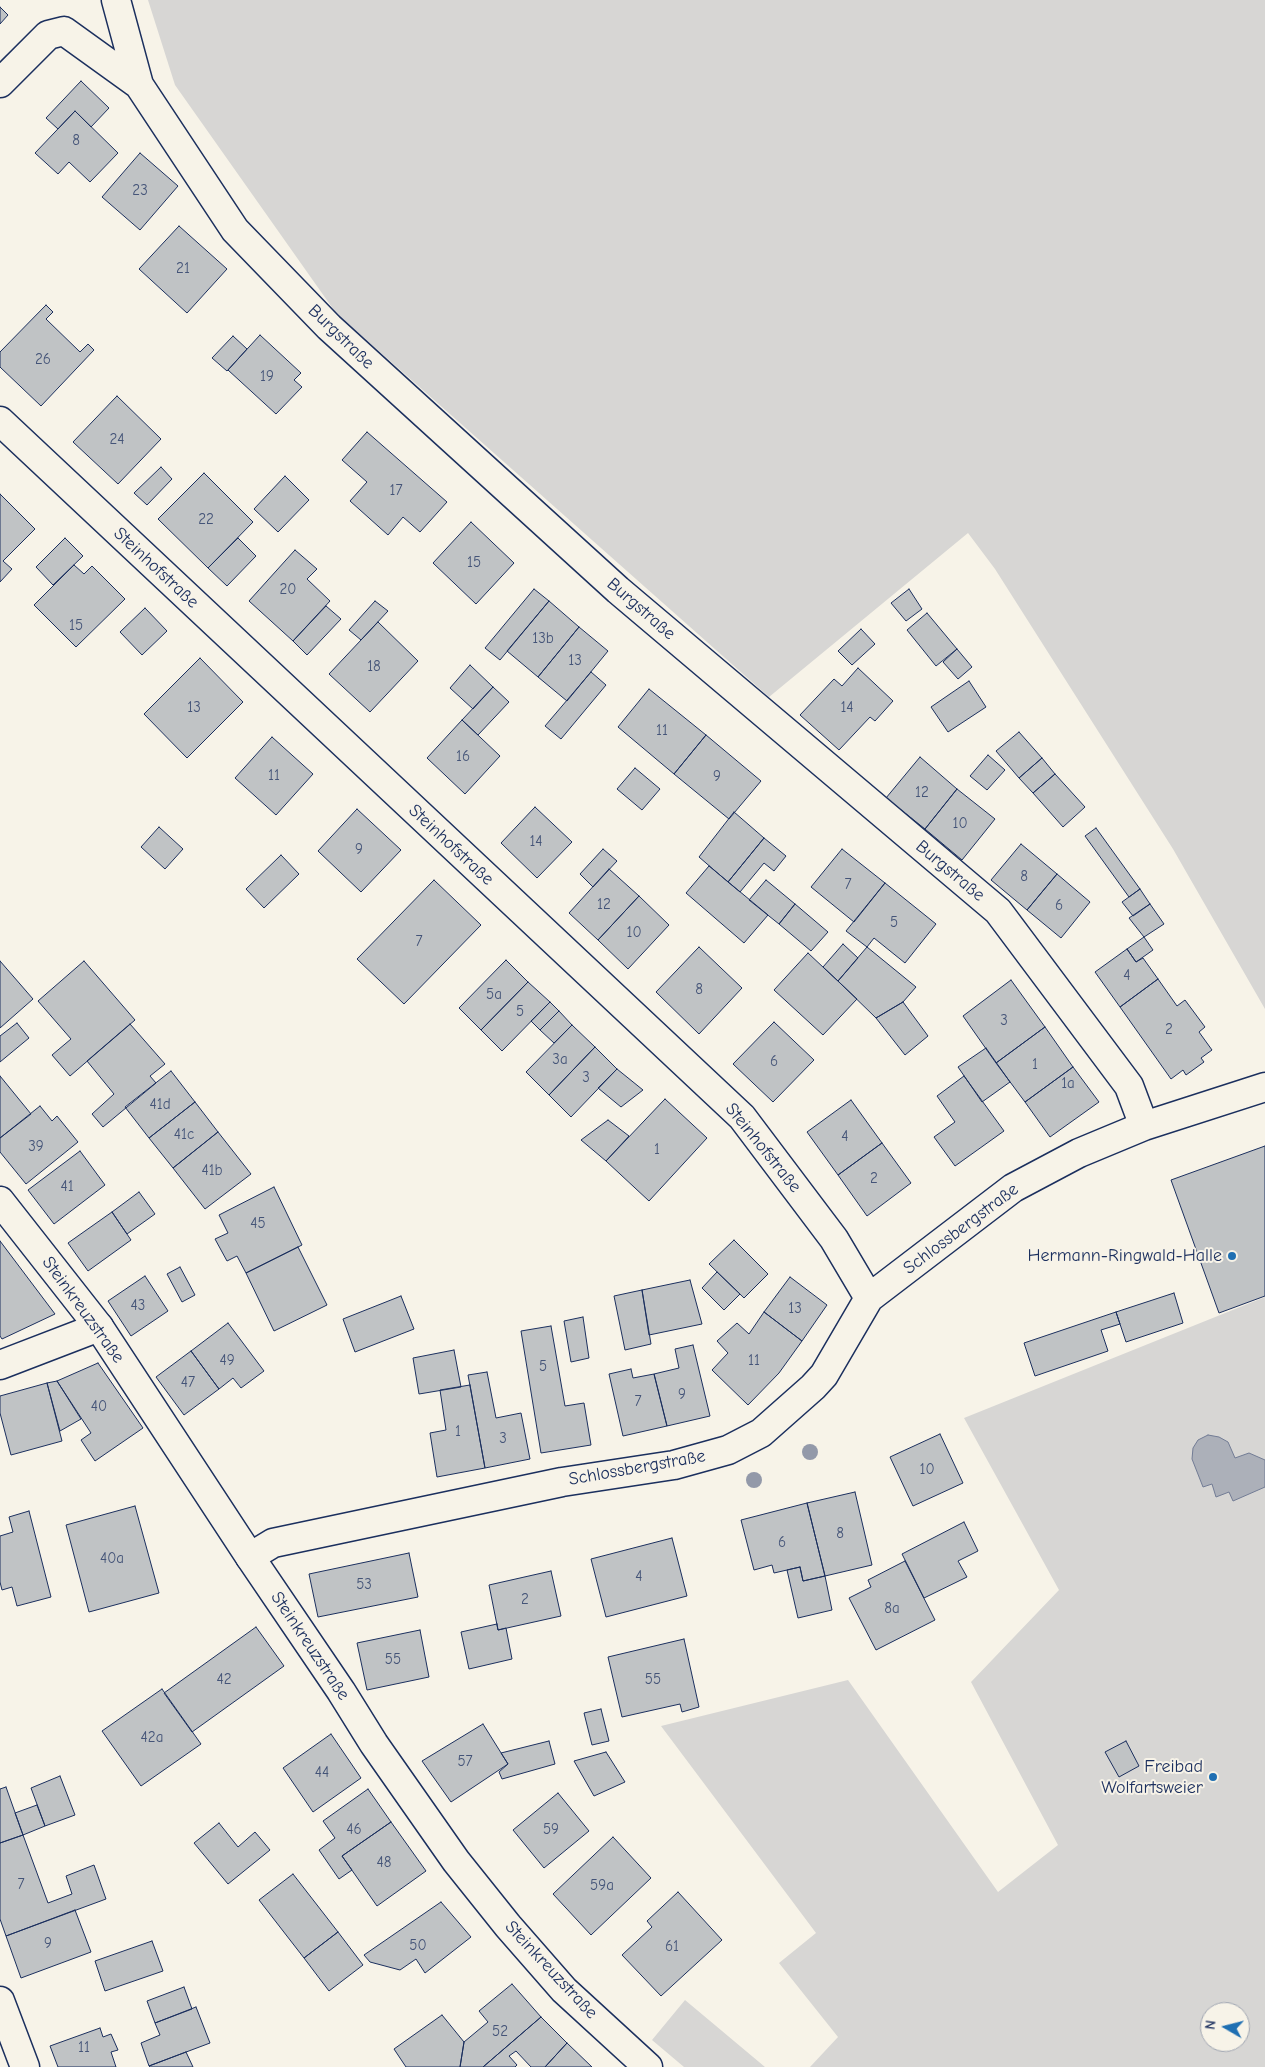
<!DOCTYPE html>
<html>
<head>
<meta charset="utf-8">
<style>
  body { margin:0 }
  #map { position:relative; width:1265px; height:2067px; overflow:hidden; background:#f7f3e8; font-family:"Comic Neue",sans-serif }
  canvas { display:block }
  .north { position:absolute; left:1200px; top:2002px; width:50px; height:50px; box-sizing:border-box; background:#f7f3e8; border:1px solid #9fa5b1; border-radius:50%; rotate:278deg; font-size:14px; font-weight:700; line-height:20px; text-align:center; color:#1b2f5e }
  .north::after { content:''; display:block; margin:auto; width:18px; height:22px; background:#1f6fb2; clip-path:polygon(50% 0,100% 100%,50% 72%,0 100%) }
</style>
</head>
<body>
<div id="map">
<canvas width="1265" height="2067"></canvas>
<div class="north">N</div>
</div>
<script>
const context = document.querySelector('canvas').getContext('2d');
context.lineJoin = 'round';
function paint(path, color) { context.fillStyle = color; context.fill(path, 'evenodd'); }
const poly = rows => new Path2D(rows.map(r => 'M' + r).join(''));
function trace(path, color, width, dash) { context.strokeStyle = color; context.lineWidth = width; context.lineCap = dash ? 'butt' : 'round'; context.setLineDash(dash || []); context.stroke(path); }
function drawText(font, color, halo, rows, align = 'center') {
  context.font = font + ' "Comic Neue",sans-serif'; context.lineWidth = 4; context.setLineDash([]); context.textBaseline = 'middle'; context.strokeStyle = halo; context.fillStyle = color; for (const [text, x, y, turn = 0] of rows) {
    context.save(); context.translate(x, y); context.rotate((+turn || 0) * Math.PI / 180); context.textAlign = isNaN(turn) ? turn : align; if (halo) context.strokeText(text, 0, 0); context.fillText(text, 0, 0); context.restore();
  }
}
paint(poly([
  [148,0,1265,0,1265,1009,1173,849,995,569,968,533,769,697,336,313,175,85],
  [1265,1297,1265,2067,810,2067,838,2037,779,1963,816,1933,661,1726,848,1680,998,1892,1058,1845,971,1682,1059,1590,964,1418],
  [1210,2012,1240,2012,1240,2042,1210,2042],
  [685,2000,765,2067,684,2067,652,2040]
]), '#d7d6d4');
const water = poly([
  [1208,1435,1219,1437,1228,1442,1235,1458,1249,1453,1265,1460,1265,1487,1233,1501,1229,1492,1216,1497,1212,1484,1203,1487,1192,1459,1193,1448,1198,1440,1208,1435]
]);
paint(water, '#acb0b9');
trace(water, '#727c95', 1);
const building = poly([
  [0,7,8,15,0,24,0,7],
  [81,81,109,108,91,127,75,111,58,129,46,118,81,81],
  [75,111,118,153,90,182,69,162,58,174,35,153,75,111],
  [140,153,178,186,140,230,102,197,140,153],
  [179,226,227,269,187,313,139,269,179,226],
  [46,305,53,312,46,319,80,352,88,344,94,350,41,406,0,367,0,352,46,305],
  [260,335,301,373,294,380,302,387,276,414,228,370,260,335],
  [233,336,247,349,227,371,212,358,233,336],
  [117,396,161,439,118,484,73,442,117,396],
  [367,432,447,502,420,532,403,517,388,535,350,501,367,482,342,460,367,432],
  [161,467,172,479,147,505,134,493,161,467],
  [204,473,253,522,208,568,158,519,204,473],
  [285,476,309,500,278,532,254,509,285,476],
  [0,494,35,529,3,561,12,569,0,582,0,494],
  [471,522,514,563,476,604,433,563,471,522],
  [65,538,83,556,53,585,36,567,65,538],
  [238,538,256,556,227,586,208,568,238,538],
  [295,550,317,569,307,579,330,601,293,641,249,601,295,550],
  [74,565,84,574,92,566,125,599,76,647,34,605,74,565],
  [534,589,549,601,500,660,485,648,534,589],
  [909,589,922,609,906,621,891,603,909,589],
  [375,601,388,611,361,640,349,630,375,601],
  [549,601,579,627,538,677,507,651,549,601],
  [326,606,341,619,307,655,293,641,326,606],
  [145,608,167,631,142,655,120,632,145,608],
  [927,613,957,649,936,666,907,630,927,613],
  [378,622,418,661,370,712,329,674,378,622],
  [579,627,608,651,567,701,538,677,579,627],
  [861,629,875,644,852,665,838,651,861,629],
  [957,649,972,667,958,679,943,662,957,649],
  [200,658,243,702,187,758,144,714,200,658],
  [470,665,493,687,473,709,450,688,470,665],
  [858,668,893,701,875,721,870,717,839,750,800,715,834,679,842,686,858,668],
  [591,672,606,685,561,739,545,726,591,672],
  [969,681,986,707,948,732,931,707,969,681],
  [493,687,509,702,478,735,462,720,493,687],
  [649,689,706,735,674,774,618,727,649,689],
  [462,720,500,756,465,794,427,758,462,720],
  [1019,732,1042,758,1019,778,996,751,1019,732],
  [706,735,761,781,729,819,674,774,706,735],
  [272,737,313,774,276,815,235,778,272,737],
  [988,755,1005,770,987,790,970,776,988,755],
  [920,757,957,789,925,829,886,798,920,757],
  [1042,758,1055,774,1033,793,1019,778,1042,758],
  [635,768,660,789,642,810,617,789,635,768],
  [1055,774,1085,807,1063,827,1033,793,1055,774],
  [957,789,995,819,962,860,925,829,957,789],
  [535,807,572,842,537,878,501,843,535,807],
  [357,809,401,850,361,892,318,851,357,809],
  [734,812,764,838,728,882,699,857,734,812],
  [159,827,183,849,165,869,141,847,159,827],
  [1096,828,1140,889,1129,897,1085,836,1096,828],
  [764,838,786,856,774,871,764,863,740,892,728,882,764,838],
  [1021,844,1057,874,1027,910,991,880,1021,844],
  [603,849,617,861,593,887,580,874,603,849],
  [842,849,885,883,854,922,811,887,842,849],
  [281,855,299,874,264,908,246,889,281,855],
  [709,866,768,915,744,943,686,893,709,866],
  [609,869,639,896,598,940,569,913,609,869],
  [1057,874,1090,902,1061,938,1027,910,1057,874],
  [434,880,481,925,404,1004,357,959,434,880],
  [766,880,795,904,779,924,749,900,766,880],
  [885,883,936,924,905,963,874,938,867,947,846,931,885,883],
  [1140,889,1150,904,1133,916,1122,902,1140,889],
  [639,896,669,925,628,969,598,940,639,896],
  [795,904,828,932,811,951,779,924,795,904],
  [1150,904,1164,924,1144,937,1129,918,1150,904],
  [1144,937,1153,950,1136,962,1127,949,1144,937],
  [843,944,858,958,838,981,823,967,843,944],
  [699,947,742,988,699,1034,656,992,699,947],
  [867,947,916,987,903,1002,876,1018,838,981,867,947],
  [1127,949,1136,962,1143,958,1158,979,1120,1007,1095,972,1127,949],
  [808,953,857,999,823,1035,774,990,808,953],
  [506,960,528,982,481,1030,459,1008,506,960],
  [0,961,33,999,0,1028,0,961],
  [84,961,135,1020,70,1076,52,1055,71,1039,38,1001,84,961],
  [1158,979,1177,1006,1185,1000,1205,1027,1199,1032,1212,1050,1201,1058,1204,1062,1186,1075,1183,1070,1171,1079,1120,1007,1158,979],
  [1011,980,1045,1027,996,1063,963,1016,1011,980],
  [528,982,550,1002,502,1051,481,1030,528,982],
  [550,1002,559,1011,540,1030,531,1021,550,1002],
  [903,1002,928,1036,905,1055,876,1018,903,1002],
  [559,1011,572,1025,554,1043,540,1030,559,1011],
  [774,1022,814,1060,773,1102,733,1064,774,1022],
  [17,1023,29,1038,0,1062,0,1036,17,1023],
  [130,1024,165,1064,150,1076,156,1083,103,1127,92,1114,114,1094,87,1061,130,1024],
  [572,1025,595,1047,549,1095,526,1072,572,1025],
  [1045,1027,1073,1067,1025,1102,996,1063,1045,1027],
  [595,1047,617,1069,571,1117,549,1095,595,1047],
  [986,1048,1010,1082,982,1102,958,1067,986,1048],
  [1073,1067,1099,1102,1050,1137,1025,1102,1073,1067],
  [617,1069,643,1090,621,1107,598,1088,617,1069],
  [171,1071,195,1102,149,1138,125,1107,171,1071],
  [0,1076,31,1114,0,1138,0,1076],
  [964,1076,1004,1131,955,1166,934,1137,955,1122,937,1096,964,1076],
  [665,1099,707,1138,649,1201,606,1161,665,1099],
  [851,1100,882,1143,838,1175,807,1132,851,1100],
  [195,1102,218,1132,173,1168,149,1138,195,1102],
  [40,1106,52,1121,57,1116,78,1142,26,1184,0,1152,0,1138,40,1106],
  [608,1120,629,1136,606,1161,581,1140,608,1120],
  [218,1132,251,1174,205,1209,173,1168,218,1132],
  [882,1143,911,1183,867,1216,838,1175,882,1143],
  [1265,1146,1265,1296,1219,1313,1171,1180,1265,1146],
  [80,1151,105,1185,54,1224,28,1190,80,1151],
  [274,1187,302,1245,246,1273,237,1256,227,1261,215,1239,228,1233,219,1215,274,1187],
  [139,1192,155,1214,127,1234,112,1212,139,1192],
  [112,1212,131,1240,88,1271,68,1243,112,1212],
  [734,1240,768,1274,744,1298,709,1264,734,1240],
  [0,1241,55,1314,2,1339,0,1336,0,1241],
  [298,1247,327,1305,274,1331,246,1273,298,1247],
  [180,1267,195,1295,182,1302,167,1274,180,1267],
  [717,1272,740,1294,724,1310,702,1288,717,1272],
  [145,1276,168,1311,131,1336,108,1301,145,1276],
  [790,1277,827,1305,802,1341,764,1312,790,1277],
  [690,1280,702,1324,649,1335,642,1290,690,1280],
  [642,1290,651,1344,625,1350,614,1296,642,1290],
  [1174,1293,1183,1323,1126,1342,1116,1312,1174,1293],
  [401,1296,414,1329,355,1352,343,1319,401,1296],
  [764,1312,802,1341,779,1373,748,1405,712,1370,728,1353,717,1341,737,1323,749,1334,764,1312],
  [1116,1312,1120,1324,1101,1330,1108,1351,1035,1376,1024,1343,1116,1312],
  [583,1317,589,1358,571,1362,564,1321,583,1317],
  [228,1323,264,1371,241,1388,233,1378,219,1389,191,1351,228,1323],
  [551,1326,565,1406,584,1403,591,1445,541,1453,521,1331,551,1326],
  [693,1345,710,1416,667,1426,654,1374,679,1368,675,1349,693,1345],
  [454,1350,461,1387,419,1394,413,1358,454,1350],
  [191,1351,219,1389,184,1415,156,1377,191,1351],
  [98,1363,143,1428,95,1461,81,1440,91,1433,57,1381,98,1363],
  [631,1369,633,1378,654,1374,667,1426,623,1436,609,1374,631,1369],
  [487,1372,496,1418,521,1413,530,1459,485,1468,468,1375,487,1372],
  [57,1381,81,1419,60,1431,47,1383,57,1381],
  [47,1383,62,1441,11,1455,0,1413,0,1396,47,1383],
  [470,1385,485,1468,437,1477,430,1433,446,1430,440,1390,470,1385],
  [940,1434,963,1483,913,1506,890,1457,940,1434],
  [855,1492,872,1565,825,1576,807,1503,855,1492],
  [807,1503,825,1576,803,1581,800,1567,774,1573,772,1565,754,1570,741,1520,807,1503],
  [135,1506,159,1593,89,1612,66,1525,135,1506],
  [29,1511,51,1597,17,1606,12,1587,2,1590,0,1582,0,1536,13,1532,9,1517,29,1511],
  [964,1522,978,1551,958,1561,967,1577,924,1598,902,1554,964,1522],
  [672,1538,687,1596,606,1617,591,1559,672,1538],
  [409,1553,418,1597,318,1617,309,1574,409,1553],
  [905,1561,935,1620,876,1650,849,1598,871,1587,868,1580,905,1561],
  [800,1567,803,1581,825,1576,832,1610,798,1618,787,1570,800,1567],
  [551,1571,561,1616,498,1630,489,1585,551,1571],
  [497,1624,498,1630,506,1628,512,1659,469,1669,461,1632,497,1624],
  [256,1627,284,1666,192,1732,164,1693,256,1627],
  [420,1630,429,1677,367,1690,357,1643,420,1630],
  [684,1639,699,1707,682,1712,680,1704,622,1717,608,1657,684,1639],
  [162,1689,201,1744,141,1786,102,1731,162,1689],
  [601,1709,609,1741,592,1745,584,1713,601,1709],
  [483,1724,508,1764,451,1802,422,1761,483,1724],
  [331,1734,361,1778,313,1812,283,1768,331,1734],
  [549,1741,555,1764,502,1779,499,1772,508,1764,501,1753,549,1741],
  [1126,1741,1139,1766,1119,1777,1105,1752,1126,1741],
  [606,1752,625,1782,594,1796,574,1761,606,1752],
  [60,1776,75,1815,45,1826,31,1788,60,1776],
  [6,1787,23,1835,0,1843,0,1789,6,1787],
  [368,1789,391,1822,342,1856,352,1870,339,1879,319,1850,335,1838,323,1821,368,1789],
  [558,1793,589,1831,544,1868,513,1830,558,1793],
  [37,1805,45,1826,23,1835,15,1813,37,1805],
  [391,1822,426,1871,377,1906,342,1856,391,1822],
  [219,1823,238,1847,255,1832,270,1850,228,1884,194,1843,219,1823],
  [23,1835,48,1903,72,1894,66,1876,94,1865,106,1899,6,1936,0,1919,0,1843,23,1835],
  [613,1837,651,1878,591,1935,553,1894,613,1837],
  [293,1874,338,1932,304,1958,259,1900,293,1874],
  [678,1892,722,1940,661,1996,622,1955,652,1927,647,1921,678,1892],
  [441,1902,471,1937,425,1973,416,1959,400,1970,370,1962,364,1955,441,1902],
  [75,1910,91,1952,21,1978,6,1936,75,1910],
  [338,1932,363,1965,329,1991,304,1958,338,1932],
  [152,1941,163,1971,105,1991,95,1961,152,1941],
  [512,1984,541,2017,483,2067,460,2067,464,2042,488,2022,479,2011,512,1984],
  [184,1987,192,2009,155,2023,147,2001,184,1987],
  [196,2007,210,2043,149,2066,141,2043,160,2035,155,2023,196,2007],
  [442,2015,464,2042,460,2067,406,2067,394,2049,442,2015],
  [541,2017,567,2043,545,2067,531,2067,516,2051,509,2056,517,2065,515,2067,483,2067,541,2017],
  [100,2028,103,2037,111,2034,118,2050,111,2052,116,2067,58,2067,50,2046,100,2028],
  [567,2043,592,2067,545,2067,567,2043],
  [186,2052,193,2067,150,2067,149,2066,186,2052]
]);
paint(building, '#c0c3c5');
trace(building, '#1b2f5e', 1);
const street = poly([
  [116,0,139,85,235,230,329,327,618,590,998,911,1129,1086,1144,1126],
  [0,83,48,35,64,31,139,85],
  [0,421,742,1117,834,1239,869,1298],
  [0,1365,99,1327],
  [250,1557,273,1543,562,1482,674,1465,728,1450,761,1433,813,1387,824,1375,869,1298,1013,1188,1079,1153,1144,1126,1265,1087],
  [0,2001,25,2067]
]);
const secondary = poly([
  [0,1201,99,1327,250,1557,341,1691,374,1744,456,1861,508,1926,564,1990,648,2067]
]);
trace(street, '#1b2f5e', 31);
trace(secondary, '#1b2f5e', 31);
trace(street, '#f7f3e8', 28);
trace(secondary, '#f7f3e8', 28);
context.fillStyle = '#9399a9';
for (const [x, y] of [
  [810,1452],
  [754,1480]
]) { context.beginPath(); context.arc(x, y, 8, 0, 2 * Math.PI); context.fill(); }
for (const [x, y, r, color] of [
  [1232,1256,5,"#1f6fb2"],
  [1213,1777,5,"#1f6fb2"]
]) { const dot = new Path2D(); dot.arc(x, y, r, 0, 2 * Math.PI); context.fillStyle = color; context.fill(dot); trace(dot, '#f7f3e8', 2); }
drawText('15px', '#445478', null, [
  ["8",76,141],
  ["23",140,191],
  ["21",183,269],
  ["26",43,360],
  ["19",267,377],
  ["24",117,440],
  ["17",396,491],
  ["22",206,520],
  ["15",474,563],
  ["20",288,590],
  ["15",76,626],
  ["13b",543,639],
  ["13",575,661],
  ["18",374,667],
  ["13",194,708],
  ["14",847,708],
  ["11",662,731],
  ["16",463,757],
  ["11",274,776],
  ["9",717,777],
  ["12",922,793],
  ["10",960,824],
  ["14",536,842],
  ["9",359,850],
  ["8",1024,877],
  ["7",848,885],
  ["12",604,905],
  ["6",1059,906],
  ["5",894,923],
  ["10",634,933],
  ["7",419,942],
  ["4",1127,976],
  ["8",699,990],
  ["5a",494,995],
  ["5",520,1012],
  ["3",1004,1021],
  ["2",1169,1030],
  ["3a",560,1060],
  ["6",774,1062],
  ["1",1035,1065],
  ["3",586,1078],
  ["1a",1068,1084],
  ["41d",160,1105],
  ["41c",184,1135],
  ["4",845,1137],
  ["39",36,1147],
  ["1",657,1150],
  ["41b",212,1171],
  ["2",874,1179],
  ["41",67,1187],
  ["45",258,1224],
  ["43",138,1306],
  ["13",795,1309],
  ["49",227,1361],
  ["11",754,1361],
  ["5",543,1367],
  ["47",188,1383],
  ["9",682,1395],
  ["7",638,1402],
  ["40",99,1407],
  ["1",458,1432],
  ["3",503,1439],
  ["10",927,1470],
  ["8",840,1534],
  ["6",782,1543],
  ["40a",112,1559],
  ["4",639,1577],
  ["53",364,1585],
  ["2",525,1600],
  ["8a",892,1609],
  ["55",393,1660],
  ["42",224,1680],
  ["55",653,1680],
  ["42a",152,1738],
  ["57",465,1762],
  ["44",322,1773],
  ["46",354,1830],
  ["59",551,1830],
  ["48",384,1863],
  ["7",21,1885],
  ["59a",602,1886],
  ["9",48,1944],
  ["50",418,1946],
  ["61",672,1947],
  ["52",500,2032],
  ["11",84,2048]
]);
drawText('18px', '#1b2f5e', '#f7f3e8', [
  ["Burgstraße",341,337,44],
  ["Steinhofstraße",156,568,43],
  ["Burgstraße",641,609,41],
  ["Steinhofstraße",451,845,43],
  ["Burgstraße",950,871,40],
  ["Steinhofstraße",763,1148,51],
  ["Schlossbergstraße",961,1229,-37],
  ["Steinkreuzstraße",83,1310,54],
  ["Schlossbergstraße",637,1468,-10],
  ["Steinkreuzstraße",310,1646,56],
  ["Steinkreuzstraße",551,1970,47]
]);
drawText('18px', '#1b2f5e', '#f7f3e8', [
  ["Hermann-Ringwald-Halle",1222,1256],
  ["Freibad",1203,1767],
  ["Wolfartsweier",1203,1788]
], 'right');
</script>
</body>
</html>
